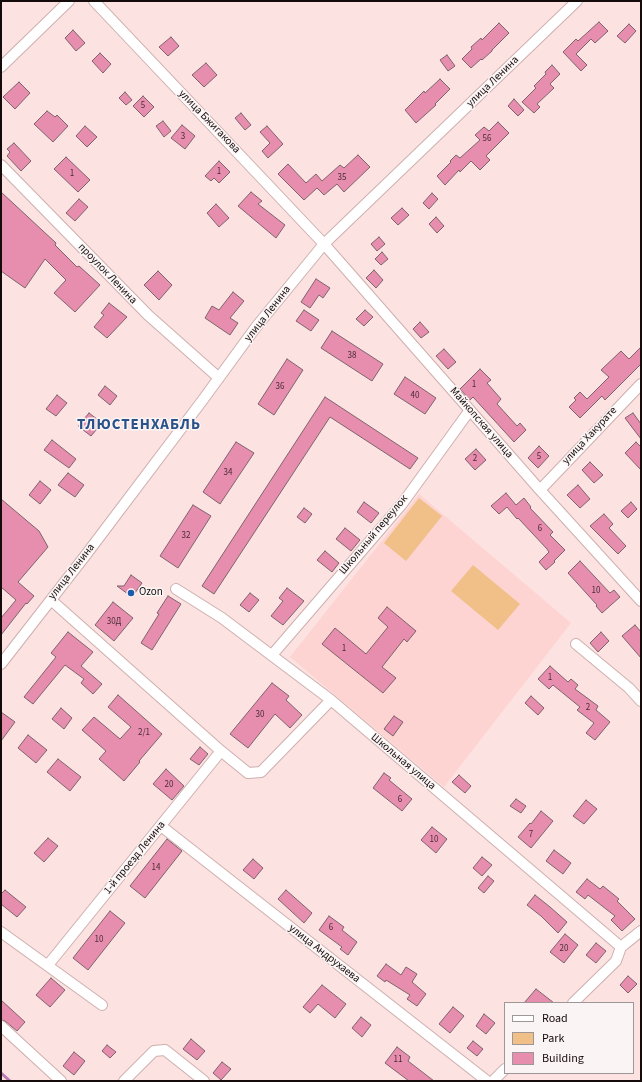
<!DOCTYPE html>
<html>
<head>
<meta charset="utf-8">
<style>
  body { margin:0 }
  #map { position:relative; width:642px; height:1082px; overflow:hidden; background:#fce2e1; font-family:"Source Sans 3",sans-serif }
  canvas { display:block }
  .frame { position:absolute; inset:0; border:2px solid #150b0b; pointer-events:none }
  .legend { position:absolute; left:504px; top:1002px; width:130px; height:72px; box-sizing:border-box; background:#fbf4f4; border:1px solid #9f9797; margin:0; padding:5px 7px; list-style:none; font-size:12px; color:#150b0b }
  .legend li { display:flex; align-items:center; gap:8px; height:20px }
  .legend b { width:20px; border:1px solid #9f9797 }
</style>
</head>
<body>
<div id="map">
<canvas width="642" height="1082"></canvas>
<div class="frame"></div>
<ul class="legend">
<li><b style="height:5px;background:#fff"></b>Road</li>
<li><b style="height:11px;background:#f0c088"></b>Park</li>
<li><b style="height:11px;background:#e78eaf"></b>Building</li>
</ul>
</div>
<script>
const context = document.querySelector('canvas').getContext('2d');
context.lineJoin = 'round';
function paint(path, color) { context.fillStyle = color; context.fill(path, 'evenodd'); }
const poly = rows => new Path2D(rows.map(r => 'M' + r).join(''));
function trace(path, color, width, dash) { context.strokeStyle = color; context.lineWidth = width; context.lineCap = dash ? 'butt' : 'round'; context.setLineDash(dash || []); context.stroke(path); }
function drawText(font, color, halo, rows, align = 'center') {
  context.font = font + ' "Source Sans 3",sans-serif'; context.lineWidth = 3; context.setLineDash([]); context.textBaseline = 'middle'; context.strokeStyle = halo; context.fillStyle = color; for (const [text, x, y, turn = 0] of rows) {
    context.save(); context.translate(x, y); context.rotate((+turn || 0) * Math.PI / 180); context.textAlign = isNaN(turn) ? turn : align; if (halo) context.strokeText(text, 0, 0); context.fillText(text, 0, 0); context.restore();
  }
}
paint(poly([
  [419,494,571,623,444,787,290,657]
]), '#fdd4d2');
paint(poly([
  [419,498,442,516,406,561,384,543],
  [473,565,520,604,498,630,451,591]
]), '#f0c088');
trace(poly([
  [1,1073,10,1081]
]), '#bc79b4', 3);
const building = poly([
  [599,22,608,31,595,43,591,39,576,54,587,65,581,71,563,52,576,39,578,41,599,22],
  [499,23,509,33,492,50,492,51,482,60,481,59,471,68,462,59,472,49,471,47,481,38,482,40,499,23],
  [629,24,636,31,625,43,617,36,629,24],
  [73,30,85,43,76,51,65,38,73,30],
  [171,37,179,46,168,56,159,47,171,37],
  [100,53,111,64,103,73,92,61,100,53],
  [447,55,455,66,448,71,440,60,447,55],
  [206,63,217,75,204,87,192,75,206,63],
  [552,65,560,74,550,84,554,88,537,104,540,107,534,113,522,102,536,88,534,86,546,74,545,72,552,65],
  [440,79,450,89,435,104,436,105,416,123,405,110,424,91,425,93,440,79],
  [19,82,30,93,15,109,3,97,19,82],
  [125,92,132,100,126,105,119,98,125,92],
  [143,96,154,107,144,117,133,106,143,96],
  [514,99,524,110,518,116,508,106,514,99],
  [47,111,55,117,57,115,68,126,53,142,34,124,47,111],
  [241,113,251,125,245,130,235,118,241,113],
  [163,121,171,131,164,137,156,126,163,121],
  [498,122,509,133,486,156,490,160,480,170,471,161,460,172,459,170,445,185,437,176,451,162,450,161,456,155,460,158,480,140,475,135,484,127,489,131,498,122],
  [182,125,195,136,185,149,171,138,182,125],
  [85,126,97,137,87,147,76,136,85,126],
  [267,126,283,144,268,158,262,151,270,143,260,132,267,126],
  [14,143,31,161,21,171,7,156,10,152,7,149,14,143],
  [358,155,370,167,344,192,337,184,324,195,317,188,304,200,278,174,288,164,306,183,316,174,322,181,340,165,344,168,358,155],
  [66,157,90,180,78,192,54,169,66,157],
  [219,161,230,172,219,183,214,178,211,181,205,176,219,161],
  [1,192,56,243,55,245,77,267,79,266,100,285,75,312,54,293,66,280,45,259,25,288,1,271,1,192],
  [251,192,262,201,258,204,285,225,276,238,238,206,251,192],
  [432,193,438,199,429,209,423,203,432,193],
  [79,199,88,207,75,221,66,213,79,199],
  [216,204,229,218,219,227,207,213,216,204],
  [402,208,409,215,398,225,391,218,402,208],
  [436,217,444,226,437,233,429,224,436,217],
  [379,237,385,244,377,251,371,244,379,237],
  [382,252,388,259,381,265,375,259,382,252],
  [374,270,383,280,376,288,366,278,374,270],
  [158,271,172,285,159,300,144,285,158,271],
  [316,279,330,288,323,298,319,295,310,308,301,302,316,279],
  [233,292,244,301,230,318,238,323,230,335,205,318,212,306,219,310,233,292],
  [109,303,127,317,107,338,94,327,104,315,101,313,109,303],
  [304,310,319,320,311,331,296,321,304,310],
  [365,310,373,317,364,326,356,319,365,310],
  [420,322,429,332,421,338,413,329,420,322],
  [332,331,383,364,372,381,321,348,332,331],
  [641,347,641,364,605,400,602,396,580,418,569,407,576,400,574,398,580,392,587,399,609,377,601,370,621,351,629,359,641,347],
  [444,349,456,362,448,369,436,356,444,349],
  [287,359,303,370,274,415,258,404,287,359],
  [480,369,491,380,487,383,501,399,497,404,517,426,520,423,526,430,514,442,473,397,470,400,460,389,480,369],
  [405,377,436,398,425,414,394,394,405,377],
  [105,386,117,396,110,405,98,395,105,386],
  [57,395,67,403,56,416,46,409,57,395],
  [325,397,418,458,410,469,330,417,214,594,202,586,325,397],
  [89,413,102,423,91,436,78,426,89,413],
  [633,413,641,424,641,439,625,418,633,413],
  [52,440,76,459,69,468,44,450,52,440],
  [236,442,254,453,220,504,203,492,236,442],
  [636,442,641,447,641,470,625,453,636,442],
  [539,446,549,456,538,468,528,458,539,446],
  [476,449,486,460,475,470,465,459,476,449],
  [590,462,603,475,594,483,582,470,590,462],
  [68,473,84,485,75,497,58,485,68,473],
  [40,481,51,490,40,504,29,495,40,481],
  [578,485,590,499,580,508,567,495,578,485],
  [506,493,516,505,524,498,531,507,530,508,553,532,550,535,565,550,554,561,555,562,546,570,539,562,549,552,547,549,518,518,517,519,507,507,499,514,491,506,506,493],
  [1,499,39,531,48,547,18,582,34,596,27,604,26,603,1,635,1,618,16,600,1,587,1,499],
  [364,502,379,513,371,523,357,512,364,502],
  [631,502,637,509,628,518,621,511,631,502],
  [193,505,211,516,178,568,160,556,193,505],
  [304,508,312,514,305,523,297,517,304,508],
  [604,514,613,524,609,528,626,546,618,554,590,526,604,514],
  [345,528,360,540,351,551,336,539,345,528],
  [325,551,339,563,332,572,317,560,325,551],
  [580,561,610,593,614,590,620,597,602,613,596,606,597,605,568,573,580,561],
  [131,575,142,583,132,597,117,586,124,586,131,575],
  [287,588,304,601,283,625,271,616,283,601,279,598,287,588],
  [250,593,259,600,249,612,240,605,250,593],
  [168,596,181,604,152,650,141,643,159,614,157,613,168,596],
  [113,602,133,618,114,641,95,625,113,602],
  [387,607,416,631,407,642,404,639,382,667,396,678,383,693,322,644,335,628,366,654,388,627,378,618,387,607],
  [635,625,641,632,641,658,622,636,635,625],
  [68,632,93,652,81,666,102,684,93,694,81,683,84,679,65,665,33,704,24,697,56,657,51,653,68,632],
  [601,632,609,641,598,652,590,643,601,632],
  [550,666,568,682,571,679,578,685,575,689,598,706,596,710,610,722,595,740,586,733,594,723,577,710,580,707,553,685,549,689,538,679,550,666],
  [272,683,289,696,286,700,302,715,290,728,275,714,248,748,230,734,272,683],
  [118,695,162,734,139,761,140,762,124,781,99,759,106,751,82,730,94,717,120,739,131,727,108,707,118,695],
  [531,696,544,708,538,715,525,703,531,696],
  [61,708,72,718,64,729,52,719,61,708],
  [1,712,15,722,1,741,1,712],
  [394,716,403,722,393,736,384,729,394,716],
  [28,735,47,750,36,763,18,748,28,735],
  [200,747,208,754,199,765,190,759,200,747],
  [58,759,81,777,70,791,47,772,58,759],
  [166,769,184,786,172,800,153,784,166,769],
  [384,773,391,778,389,780,412,799,402,811,373,788,384,773],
  [459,775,471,786,465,793,452,782,459,775],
  [516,799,526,806,521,813,510,806,516,799],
  [586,800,597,809,584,824,573,816,586,800],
  [541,811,553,821,531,848,518,837,530,823,531,824,541,811],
  [432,827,447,839,436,853,421,840,432,827],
  [48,838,58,846,44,862,34,853,48,838],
  [167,839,182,851,145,898,130,886,167,839],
  [554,850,571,863,563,874,546,861,554,850],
  [482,857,492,865,482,876,473,868,482,857],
  [253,859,263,868,254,879,243,870,253,859],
  [488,876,494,881,484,893,478,888,488,876],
  [587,879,600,889,603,886,619,899,617,901,635,919,622,931,611,920,615,916,588,895,585,899,576,892,587,879],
  [5,890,26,907,17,917,1,904,1,894,5,890],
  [286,890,312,913,304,923,278,899,286,890],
  [535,895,550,907,567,922,558,933,541,916,527,905,535,895],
  [110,911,125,923,88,970,73,958,110,911],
  [329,916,344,927,342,930,357,942,348,955,340,949,342,947,319,930,329,916],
  [565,934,578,945,564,963,550,952,565,934],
  [596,943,606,951,596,963,586,955,596,943],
  [386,964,401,975,406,967,417,974,412,982,426,994,417,1006,407,999,410,995,386,980,385,982,377,976,386,964],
  [628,976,637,984,628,993,620,985,628,976],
  [51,978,65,990,50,1007,36,995,51,978],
  [322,985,346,1004,335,1018,318,1004,310,1013,303,1007,322,985],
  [536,989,554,1003,524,1003,536,989],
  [1,1000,25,1022,17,1031,5,1021,1,1020,1,1000],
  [453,1007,464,1016,450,1033,439,1024,453,1007],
  [484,1014,495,1023,486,1034,476,1026,484,1014],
  [361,1017,371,1025,362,1037,352,1028,361,1017],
  [191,1039,205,1051,197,1060,183,1049,191,1039],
  [473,1041,483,1049,477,1056,467,1048,473,1041],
  [107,1045,116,1052,110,1058,102,1051,107,1045],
  [397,1047,410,1057,408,1061,434,1081,409,1081,385,1063,397,1047],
  [74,1052,85,1061,74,1075,63,1066,74,1052],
  [222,1062,231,1069,221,1080,213,1073,222,1062]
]);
paint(building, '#e78eaf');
trace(building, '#7d636c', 1);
const minor = poly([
  [94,1,324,244,540,490,641,601],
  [1,67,69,1],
  [1,165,148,315,219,378],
  [540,490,641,384],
  [176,589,222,618,331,700,621,947],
  [51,600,221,751,248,773,261,772,331,700],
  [576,644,629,688,641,701],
  [272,655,402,504,470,410],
  [1,664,85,556,202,401,256,327,324,244,577,1],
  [161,826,487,1081],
  [1,932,102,1005],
  [48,965,221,751],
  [573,1003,616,961,621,947,641,931],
  [1,1026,61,1081],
  [124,1081,154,1051,165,1050,204,1081],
  [493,1081,505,1069]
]);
trace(minor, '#ceafae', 12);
trace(minor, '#fff', 10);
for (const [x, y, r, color] of [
  [131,593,4,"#1c5aab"]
]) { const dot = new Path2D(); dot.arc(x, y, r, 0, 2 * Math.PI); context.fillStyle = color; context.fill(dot); trace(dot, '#fbf4f4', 1.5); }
drawText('9px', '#4a2c34', null, [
  ["5",143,106],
  ["3",183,137],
  ["56",487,139],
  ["1",219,172],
  ["1",72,174],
  ["35",342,178],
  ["38",352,356],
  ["1",474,385],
  ["36",280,387],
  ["40",415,396],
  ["5",539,457],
  ["2",475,459],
  ["34",228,473],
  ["6",540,529],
  ["32",186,536],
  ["10",596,591],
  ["30Д",114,622],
  ["1",344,649],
  ["1",550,678],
  ["2",588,708],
  ["30",260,715],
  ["2/1",144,733],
  ["20",169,785],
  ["6",400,800],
  ["7",531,835],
  ["10",434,840],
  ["14",156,868],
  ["6",331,928],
  ["10",99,940],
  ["20",564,949],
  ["11",398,1060]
]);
drawText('11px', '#150b0b', '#fbf4f4', [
  ["улица Ленина",493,82,-44],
  ["улица Бжигакова",209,122,46],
  ["проулок Ленина",107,274,46],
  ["улица Ленина",268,314,-52],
  ["Майкопская улица",481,423,49],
  ["улица Хакурате",590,436,-47],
  ["Школьный переулок",374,535,-50],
  ["улица Ленина",72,572,-52],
  ["Школьная улица",403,762,40],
  ["1-й проезд Ленина",135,858,-51],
  ["улица Андрухаева",324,954,38]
]);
drawText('11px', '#150b0b', '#fbf4f4', [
  ["Ozon",139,593]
], 'left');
context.letterSpacing = '1px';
drawText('bold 15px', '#2b5288', '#fbf4f4', [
  ["ТЛЮСТЕНХАБЛЬ",139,426]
]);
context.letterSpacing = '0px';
</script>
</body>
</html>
